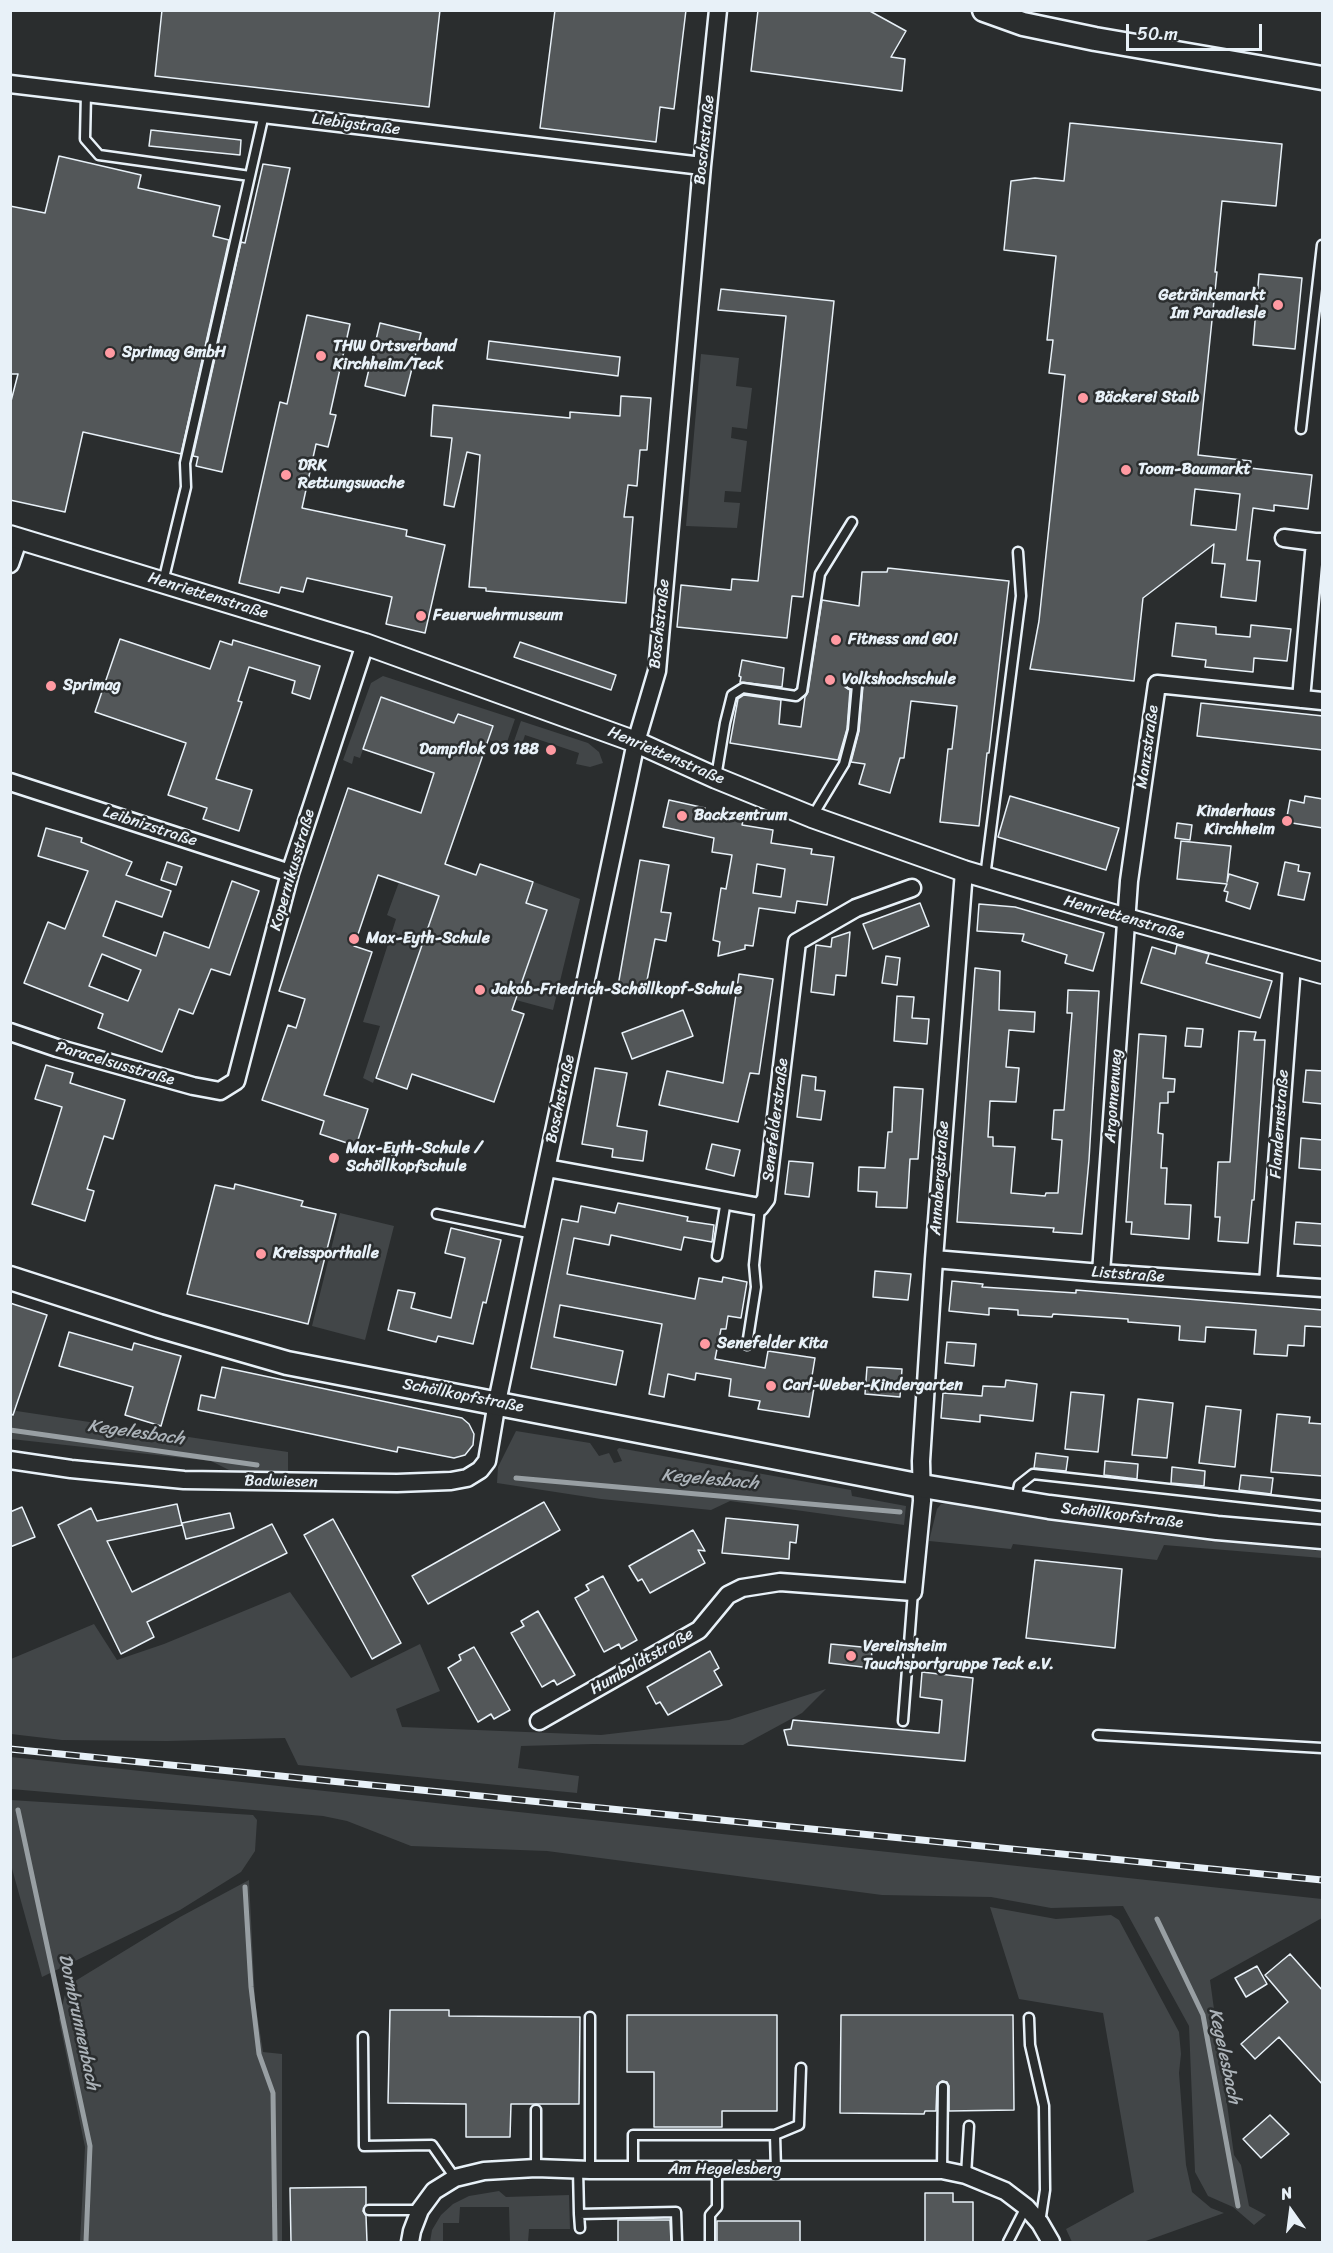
<!DOCTYPE html>
<html>
<head>
<meta charset="utf-8">
<style>
  body { margin:0 }
  #map { position:relative; width:1333px; height:2253px; overflow:hidden; background:#2a2d2e; font-family:Sriracha,sans-serif }
  canvas { display:block }
  .frame { position:absolute; inset:0; border:12px solid #e8f1f8; pointer-events:none }
  .north { position:absolute; left:1261px; top:2181px; width:60px; height:60px; -webkit-text-stroke:4px #2a2d2e; paint-order:stroke; rotate:346deg; font-size:16px; font-weight:700; line-height:24px; text-align:center; color:#e8f1f8 }
  .north::after { content:''; display:block; margin:auto; width:21px; height:27px; background:#e8f1f8; clip-path:polygon(50% 0,100% 100%,50% 72%,0 100%) }
  .scale { position:absolute; left:1126px; top:24px; width:136px; height:27px; box-sizing:border-box; border:3px solid #e8f1f8; border-top:0; padding-left:8px; font-size:18px; line-height:21px; white-space:nowrap; color:#e8f1f8; -webkit-text-stroke:4px #2a2d2e; paint-order:stroke }
</style>
</head>
<body>
<div id="map">
<canvas width="1333" height="2253"></canvas>
<div class="frame"></div>
<div class="north">N</div>
<div class="scale">50 m</div>
</div>
<script>
const context = document.querySelector('canvas').getContext('2d');
context.lineJoin = 'round';
function paint(path, color) { context.fillStyle = color; context.fill(path, 'evenodd'); }
const poly = rows => new Path2D(rows.map(r => 'M' + r).join(''));
function trace(path, color, width, dash) { context.strokeStyle = color; context.lineWidth = width; context.lineCap = dash ? 'butt' : 'round'; context.setLineDash(dash || []); context.stroke(path); }
function drawText(font, color, halo, rows, align = 'center') {
  context.font = font + ' Sriracha,sans-serif'; context.lineWidth = 5; context.setLineDash([]); context.textBaseline = 'middle'; context.strokeStyle = halo; context.fillStyle = color; for (const [text, x, y, turn = 0] of rows) {
    context.save(); context.translate(x, y); context.rotate((+turn || 0) * Math.PI / 180); context.textAlign = isNaN(turn) ? turn : align; if (halo) context.strokeText(text, 0, 0); context.fillText(text, 0, 0); context.restore();
  }
}
paint(poly([
  [701,354,739,358,736,386,752,388,747,429,732,427,731,438,747,441,741,492,725,491,724,502,740,503,737,528,686,526],
  [383,676,515,719,506,745,489,740,493,725,458,713,453,728,435,722,436,716,381,697,360,758,354,756,352,764,343,760,371,683],
  [521,721,588,743,599,752,603,763,590,767,576,764,579,753,525,735,520,750,512,747],
  [399,882,439,896,373,1083,363,1078,380,1026,363,1022,396,919,387,915],
  [534,882,580,899,553,1010,516,1000,547,910,526,903],
  [340,1213,394,1226,365,1340,312,1326],
  [10,1410,288,1452,288,1472,229,1470,211,1461,11,1439],
  [516,1431,590,1443,599,1456,609,1453,614,1463,622,1461,617,1450,619,1448,851,1490,852,1496,906,1506,904,1525,730,1501,711,1510,601,1499,497,1483,498,1467],
  [949,1503,1159,1535,1322,1551,1322,1558,1164,1545,1157,1560,1013,1544,1011,1549,929,1541,937,1509,941,1504],
  [290,1592,351,1678,420,1644,440,1691,396,1709,402,1727,601,1735,729,1720,826,1689,802,1713,743,1745,593,1744,521,1746,518,1768,579,1776,577,1793,298,1765,285,1738,167,1741,62,1740,11,1734,11,1659,94,1624,117,1660,164,1644],
  [11,1757,1322,1899,1322,1918,1210,1980,1234,2155,1241,2165,1249,2206,1266,2215,1254,2225,1233,2207,1208,2196,1195,2172,1189,2026,1123,1906,1051,1908,991,1897,882,1895,547,1851,411,1846,347,1821,323,1816,11,1789],
  [10,1800,253,1815,257,1820,255,1851,241,1872,180,1910,42,1977,11,1865],
  [249,1880,255,2001,263,2052,282,2054,282,2242,80,2242,85,2147,59,2019,67,1986,180,1917],
  [990,1907,1056,1919,1111,1915,1119,1920,1179,2032,1181,2054,1179,2073,1186,2165,1192,2192,1211,2208,1224,2213,1143,2242,1072,2242,1066,2229,1134,2192,1103,2013,1019,1999],
  [499,2191,506,2197,569,2195,570,2229,529,2229,528,2242,510,2242,509,2207,460,2207,459,2223,443,2223,443,2242,430,2242,432,2230,441,2215,453,2204,469,2196]
]), '#424648');
trace(poly([
  [10,1430,257,1465],
  [516,1478,900,1512],
  [18,1810,90,2146,86,2242],
  [245,1887,251,1987,259,2054,273,2093,275,2242],
  [1157,1919,1203,2015,1238,2206]
]), '#989fa3', 5);
const building = poly([
  [162,10,440,10,429,107,155,76,162,10],
  [555,10,686,10,674,109,660,107,656,142,540,128,555,10],
  [758,10,868,10,906,31,891,57,905,59,902,91,751,71,758,10],
  [1070,123,1282,144,1276,206,1222,201,1215,272,1217,272,1198,455,1251,461,1250,468,1312,475,1308,509,1274,505,1274,511,1253,508,1247,560,1260,561,1256,601,1221,597,1225,564,1212,563,1214,544,1143,598,1134,681,1030,669,1039,621,1065,375,1049,373,1053,340,1047,340,1056,256,1004,250,1011,181,1035,178,1064,181,1070,123],
  [1195,489,1240,494,1236,530,1191,525,1195,489],
  [151,130,241,140,240,155,149,146,151,130],
  [59,156,141,175,138,188,220,206,213,236,229,240,181,454,83,432,65,512,10,500,10,405,18,374,10,374,10,206,45,213,59,156],
  [263,164,290,168,222,472,196,466,198,457,193,456,241,242,245,243,263,164],
  [1259,274,1302,278,1295,349,1253,345,1259,274],
  [721,289,834,301,803,597,792,596,787,638,677,627,681,585,731,590,732,579,758,581,786,316,718,310,721,289],
  [307,315,350,324,330,414,336,415,328,447,316,444,302,508,407,530,406,536,445,545,425,633,386,624,392,597,307,578,303,592,281,587,279,593,239,583,280,402,287,404,307,315],
  [380,323,421,333,405,396,365,386,380,323],
  [489,341,620,357,618,376,487,359,489,341],
  [621,396,651,398,647,450,640,450,637,486,628,485,624,517,633,517,626,603,486,591,486,588,469,587,480,455,467,452,454,507,444,505,452,438,431,436,433,405,570,418,570,412,620,416,621,396],
  [888,568,1009,581,989,753,987,753,979,826,940,822,948,749,952,749,957,706,911,701,904,758,900,758,890,793,859,784,865,764,851,762,859,731,863,686,859,679,849,678,845,682,845,687,850,690,847,729,838,760,730,743,738,699,744,695,781,700,779,724,801,727,805,697,808,692,822,600,859,606,862,572,887,572,888,568],
  [1176,623,1216,627,1216,634,1250,637,1251,625,1291,629,1287,661,1254,658,1253,672,1205,667,1206,660,1172,656,1176,623],
  [120,639,210,669,220,641,232,645,233,640,320,666,310,699,292,693,295,681,249,667,238,701,242,702,216,779,252,790,239,831,203,819,207,808,168,795,186,743,95,712,120,639],
  [520,642,616,675,611,690,514,657,520,642],
  [742,660,784,668,782,687,740,682,741,677,739,676,742,660],
  [381,697,454,723,458,714,493,726,445,864,476,875,480,864,533,882,526,903,547,910,512,1010,524,1014,494,1102,412,1074,407,1089,376,1078,439,896,378,875,354,946,372,952,324,1095,368,1109,356,1146,320,1134,324,1121,262,1100,288,1025,296,1028,305,999,279,991,348,788,421,813,434,773,363,749,381,697],
  [1201,703,1323,716,1323,750,1197,736,1201,703],
  [1010,796,1119,828,1106,870,998,837,1010,796],
  [1305,796,1323,799,1323,828,1286,822,1290,800,1304,803,1305,796],
  [669,800,705,808,704,815,743,821,742,825,773,830,771,843,812,849,811,854,834,857,827,905,797,901,795,913,759,908,753,946,745,945,745,949,718,956,720,942,713,940,721,888,726,889,732,855,712,852,714,838,663,827,669,800],
  [757,864,785,869,781,897,753,893,757,864],
  [1177,823,1192,825,1190,840,1175,838,1177,823],
  [46,828,82,838,81,842,132,862,126,875,171,891,162,917,116,901,103,936,156,956,164,932,209,948,232,881,259,891,230,975,211,969,193,1014,179,1009,162,1052,98,1028,103,1014,24,983,48,922,65,929,88,871,38,856,46,828],
  [102,954,141,970,128,1001,89,986,102,954],
  [1181,841,1231,846,1227,882,1229,874,1258,883,1250,909,1226,901,1228,892,1224,891,1227,884,1177,879,1181,841],
  [640,860,669,865,661,912,671,913,666,941,655,939,645,991,618,986,640,860],
  [167,862,182,867,176,885,161,880,167,862],
  [1285,862,1299,865,1298,871,1310,873,1304,900,1278,895,1285,862],
  [920,903,929,926,873,949,863,924,920,903],
  [979,904,1015,907,1104,933,1093,971,1065,963,1067,955,1022,941,1024,934,977,931,979,904],
  [850,932,846,976,836,975,834,995,811,992,816,945,831,947,832,938,850,932],
  [1177,945,1209,954,1206,963,1272,981,1260,1018,1141,983,1152,947,1175,954,1177,945],
  [886,956,900,958,897,985,882,983,886,956],
  [975,968,1000,971,999,1010,1035,1012,1034,1032,1009,1030,1006,1067,1019,1068,1016,1102,990,1101,988,1137,993,1137,993,1146,1015,1147,1011,1193,1045,1196,1046,1193,1058,1193,1062,1140,1052,1139,1054,1110,1064,1110,1072,1013,1067,1013,1068,990,1099,991,1089,1160,1082,1234,1053,1232,1054,1228,957,1222,975,968],
  [739,974,773,979,759,1074,750,1073,738,1122,659,1105,667,1071,723,1083,739,974],
  [897,996,914,997,912,1018,929,1019,927,1044,894,1041,897,996],
  [683,1010,693,1036,632,1059,622,1033,683,1010],
  [1187,1028,1203,1029,1201,1047,1185,1046,1187,1028],
  [1239,1031,1256,1032,1254,1040,1265,1040,1254,1200,1252,1200,1248,1243,1218,1241,1220,1217,1215,1217,1218,1162,1230,1162,1239,1031],
  [1139,1034,1166,1036,1163,1078,1175,1079,1174,1092,1168,1092,1168,1103,1160,1103,1158,1133,1163,1134,1161,1168,1167,1168,1165,1204,1191,1205,1189,1239,1131,1234,1132,1222,1126,1222,1139,1034],
  [46,1065,73,1073,70,1083,125,1100,113,1139,104,1136,87,1189,94,1191,85,1221,32,1204,62,1107,35,1099,46,1065],
  [595,1068,627,1073,617,1126,647,1131,643,1161,612,1157,613,1149,582,1144,595,1068],
  [1306,1070,1323,1071,1323,1104,1303,1102,1306,1070],
  [802,1075,816,1077,815,1090,825,1091,821,1120,797,1117,802,1075],
  [894,1087,923,1089,918,1159,910,1159,907,1208,876,1207,877,1192,858,1191,859,1167,885,1168,888,1132,892,1132,894,1087],
  [1301,1138,1323,1140,1323,1170,1299,1168,1301,1138],
  [712,1144,740,1150,734,1176,706,1169,712,1144],
  [789,1161,813,1163,809,1197,785,1194,789,1161],
  [235,1184,303,1201,301,1206,336,1214,308,1324,187,1294,215,1185,234,1189,235,1184],
  [618,1203,688,1217,687,1221,714,1225,712,1242,684,1237,681,1250,611,1235,609,1245,574,1238,567,1274,695,1299,699,1278,722,1282,723,1277,747,1282,741,1318,728,1316,726,1329,721,1329,715,1359,765,1368,768,1351,815,1358,811,1382,815,1382,809,1417,758,1409,760,1401,729,1396,731,1379,696,1373,695,1380,668,1374,664,1397,649,1394,662,1324,560,1305,554,1337,623,1351,616,1385,531,1368,562,1219,578,1222,581,1206,615,1213,618,1203],
  [1296,1222,1323,1224,1323,1246,1294,1244,1296,1222],
  [451,1228,501,1240,486,1303,483,1302,473,1344,438,1336,436,1342,388,1330,398,1290,415,1293,411,1308,451,1318,465,1258,445,1253,451,1228],
  [875,1271,911,1274,908,1300,873,1297,875,1271],
  [952,1281,983,1284,982,1287,1076,1293,1076,1290,1323,1310,1323,1327,1305,1326,1304,1346,1288,1345,1287,1356,1254,1354,1256,1330,1206,1327,1205,1342,1179,1340,1180,1326,1128,1322,1128,1319,1053,1314,1052,1317,1018,1315,1018,1310,989,1308,989,1315,949,1311,952,1281],
  [10,1303,47,1315,13,1415,10,1414,10,1303],
  [69,1332,132,1350,134,1343,181,1356,161,1426,125,1415,133,1387,59,1366,69,1332],
  [947,1342,976,1344,974,1366,945,1363,947,1342],
  [222,1367,462,1418,469,1424,474,1434,473,1445,465,1455,454,1458,398,1447,397,1452,198,1410,201,1395,215,1398,222,1367],
  [867,1367,902,1369,900,1397,865,1394,867,1367],
  [1006,1380,1037,1384,1033,1421,980,1415,980,1422,941,1418,943,1393,982,1396,983,1386,1005,1387,1006,1380],
  [1071,1392,1104,1395,1098,1452,1065,1449,1071,1392],
  [1138,1399,1173,1403,1167,1458,1132,1455,1138,1399],
  [1206,1406,1241,1410,1235,1467,1199,1463,1206,1406],
  [1277,1414,1310,1417,1309,1423,1323,1424,1323,1476,1271,1472,1277,1414],
  [1036,1453,1068,1457,1066,1471,1034,1468,1036,1453],
  [1105,1461,1138,1464,1137,1479,1104,1475,1105,1461],
  [1172,1467,1205,1471,1204,1486,1171,1483,1172,1467],
  [1241,1475,1273,1478,1271,1494,1239,1490,1241,1475],
  [544,1502,560,1530,428,1604,412,1576,544,1502],
  [177,1504,182,1525,107,1541,132,1592,272,1524,287,1553,147,1622,154,1637,121,1654,58,1525,91,1508,97,1521,177,1504],
  [22,1507,35,1537,10,1547,10,1512,22,1507],
  [230,1513,234,1528,186,1539,182,1523,230,1513],
  [726,1518,798,1525,796,1543,790,1542,789,1559,722,1553,726,1518],
  [333,1519,401,1643,372,1659,304,1535,333,1519],
  [693,1530,705,1551,698,1550,705,1563,650,1593,642,1579,638,1581,629,1566,693,1530],
  [1035,1560,1122,1569,1115,1648,1026,1638,1035,1560],
  [603,1576,637,1640,621,1649,619,1644,604,1652,575,1598,589,1590,586,1585,603,1576],
  [538,1611,575,1675,557,1685,554,1680,542,1687,511,1633,524,1626,521,1621,538,1611],
  [831,1644,872,1648,871,1668,829,1663,831,1644],
  [474,1647,510,1710,494,1719,491,1714,478,1722,448,1668,461,1660,459,1655,474,1647],
  [710,1651,719,1668,714,1671,722,1685,668,1715,660,1702,656,1704,647,1687,710,1651],
  [922,1672,973,1678,965,1761,788,1745,784,1730,791,1729,793,1720,939,1733,942,1700,920,1697,922,1672],
  [1290,1954,1323,1991,1323,2085,1279,2037,1255,2059,1241,2044,1288,2002,1265,1975,1290,1954],
  [1257,1966,1267,1984,1246,1997,1235,1978,1257,1966],
  [390,2010,449,2010,449,2016,580,2017,579,2104,511,2104,510,2137,466,2137,466,2104,388,2103,390,2010],
  [627,2015,777,2015,777,2111,722,2111,722,2127,654,2127,654,2072,627,2072,627,2015],
  [841,2015,1013,2015,1014,2110,949,2111,949,2086,947,2082,942,2081,937,2086,936,2111,925,2111,924,2114,840,2113,841,2015],
  [1270,2115,1289,2134,1261,2158,1243,2139,1270,2115],
  [366,2187,366,2204,363,2211,366,2216,367,2242,291,2242,290,2188,366,2187],
  [925,2193,953,2193,953,2202,973,2202,973,2242,925,2242,925,2193],
  [618,2220,670,2220,671,2242,618,2242,618,2220],
  [717,2221,800,2221,800,2242,717,2242,717,2221]
]);
paint(building, '#535759');
trace(building, '#e8f1f8', 1.5);
const service = poly([
  [86,93,85,139,99,155,250,176],
  [1301,429,1322,245],
  [163,582,186,487,185,463,264,114],
  [716,777,725,723,732,695,743,688,796,696,802,691,820,574,852,522],
  [812,817,844,764,853,730,857,685,851,684],
  [985,877,1021,596,1018,552],
  [437,1214,533,1234],
  [717,1256,726,1200],
  [747,1345,756,1287,754,1265,760,1207],
  [1016,1500,1019,1485,1033,1474,1322,1506],
  [903,1721,913,1592],
  [1098,1735,1322,1748],
  [1029,2018,1030,2045,1044,2106,1045,2190,1040,2223],
  [363,2037,364,2146,432,2145,455,2178],
  [536,2110,536,2168],
  [775,2135,799,2125,801,2068],
  [578,2170,579,2214,676,2212,677,2242],
  [590,2170,590,2017],
  [633,2170,633,2135,775,2135,776,2170],
  [942,2170,943,2087],
  [966,2175,969,2126],
  [369,2210,420,2210],
  [579,2214,580,2228],
  [710,2242,710,2215,717,2207,717,2170],
  [1008,2242,1026,2207]
]);
const minor = poly([
  [10,84,702,166],
  [1284,538,1315,542],
  [10,564,19,538],
  [1301,699,1315,542,1322,542],
  [10,782,290,873],
  [10,1032,57,1048,193,1086,220,1091,236,1081,290,873,365,644],
  [547,1168,760,1207,766,1199,797,942,856,908,912,888],
  [934,1259,1101,1273,1322,1288],
  [1101,1273,1129,881,1157,684,1322,701],
  [1268,1283,1292,965],
  [10,1460,71,1469,184,1480,397,1483,451,1481,467,1478,480,1470,487,1461,497,1402,636,742,657,671,702,166,718,10],
  [539,1721,699,1630,728,1595,742,1588,780,1582,913,1592,922,1501,921,1461,934,1259,964,871],
  [410,2242,412,2231,420,2210,434,2191,455,2178,484,2171,536,2168,590,2170,942,2170,966,2175,1005,2191,1026,2207,1040,2223,1051,2242]
]);
const tertiary = poly([
  [10,536,365,644,636,742,716,778,812,817,964,871,1127,919,1322,973]
]);
const secondary = poly([
  [984,10,1023,24,1095,39,1322,78],
  [10,1278,159,1326,287,1363,922,1486,1049,1507,1217,1528,1322,1537]
]);
trace(service, '#e8f1f8', 13);
trace(minor, '#e8f1f8', 21);
trace(tertiary, '#e8f1f8', 24);
trace(secondary, '#e8f1f8', 27);
trace(service, '#2a2d2e', 8);
trace(minor, '#2a2d2e', 16);
trace(tertiary, '#2a2d2e', 20);
trace(secondary, '#2a2d2e', 22);
const rail = poly([
  [10,1749,1322,1880]
]);
trace(rail, '#e8f1f8', 7);
trace(rail, '#2a2d2e', 4.5, [14]);
for (const [x, y, r, color] of [
  [1278,305,6,"#ff9aa2"],
  [110,353,6,"#ff9aa2"],
  [321,356,6,"#ff9aa2"],
  [1083,398,6,"#ff9aa2"],
  [1126,470,6,"#ff9aa2"],
  [286,475,6,"#ff9aa2"],
  [421,616,6,"#ff9aa2"],
  [836,640,6,"#ff9aa2"],
  [830,680,6,"#ff9aa2"],
  [51,686,6,"#ff9aa2"],
  [551,750,6,"#ff9aa2"],
  [682,816,6,"#ff9aa2"],
  [1287,821,6,"#ff9aa2"],
  [354,939,6,"#ff9aa2"],
  [480,990,6,"#ff9aa2"],
  [334,1158,6,"#ff9aa2"],
  [261,1254,6,"#ff9aa2"],
  [705,1344,6,"#ff9aa2"],
  [771,1386,6,"#ff9aa2"],
  [851,1656,6,"#ff9aa2"]
]) { const dot = new Path2D(); dot.arc(x, y, r, 0, 2 * Math.PI); context.fillStyle = color; context.fill(dot); trace(dot, '#2a2d2e', 2); }
drawText('16px', '#e8f1f8', '#2a2d2e', [
  ["Liebigstraße",356,125,7],
  ["Boschstraße",705,140,-84],
  ["Henriettenstraße",208,596,17],
  ["Boschstraße",660,624,-84],
  ["Manzstraße",1148,747,-82],
  ["Henriettenstraße",666,756,23],
  ["Leibnizstraße",150,827,18],
  ["Kopernikusstraße",293,870,-74],
  ["Henriettenstraße",1124,918,16],
  ["Paracelsusstraße",115,1064,16],
  ["Argonnenweg",1114,1096,-86],
  ["Boschstraße",561,1099,-78],
  ["Senefelderstraße",776,1120,-83],
  ["Flandernstraße",1280,1124,-86],
  ["Annabergstraße",940,1178,-86],
  ["Liststraße",1128,1275,4],
  ["Schöllkopfstraße",463,1396,11],
  ["Badwiesen",281,1482,1],
  ["Schöllkopfstraße",1122,1516,7],
  ["Humboldtstraße",642,1662,-30],
  ["Am Hegelesberg",725,2170]
]);
drawText('bold 16px', '#e8f1f8', '#2a2d2e', [
  ["Getränkemarkt",1266,296,"right"],
  ["Im Paradiesle",1266,314,"right"],
  ["THW Ortsverband",333,347],
  ["Kirchheim/Teck",333,365],
  ["Sprimag GmbH",122,353],
  ["Bäckerei Staib",1095,398],
  ["DRK",298,466],
  ["Rettungswache",298,484],
  ["Toom-Baumarkt",1138,470],
  ["Feuerwehrmuseum",433,616],
  ["Fitness and GO!",848,640],
  ["Volkshochschule",842,680],
  ["Sprimag",63,686],
  ["Dampflok 03 188",539,750,"right"],
  ["Kinderhaus",1275,812,"right"],
  ["Kirchheim",1275,830,"right"],
  ["Backzentrum",694,816],
  ["Max-Eyth-Schule",366,939],
  ["Jakob-Friedrich-Schöllkopf-Schule",492,990],
  ["Max-Eyth-Schule /",346,1149],
  ["Schöllkopfschule",346,1167],
  ["Kreissporthalle",273,1254],
  ["Senefelder Kita",717,1344],
  ["Carl-Weber-Kindergarten",783,1386],
  ["Vereinsheim",863,1647],
  ["Tauchsportgruppe Teck e.V.",863,1665]
], 'left');
drawText('italic 18px', '#acb3b9', '#2a2d2e', [
  ["Kegelesbach",136,1433,8],
  ["Kegelesbach",710,1480,5],
  ["Dornbrunnenbach",78,2022,78],
  ["Kegelesbach",1224,2056,78]
]);
</script>
</body>
</html>
